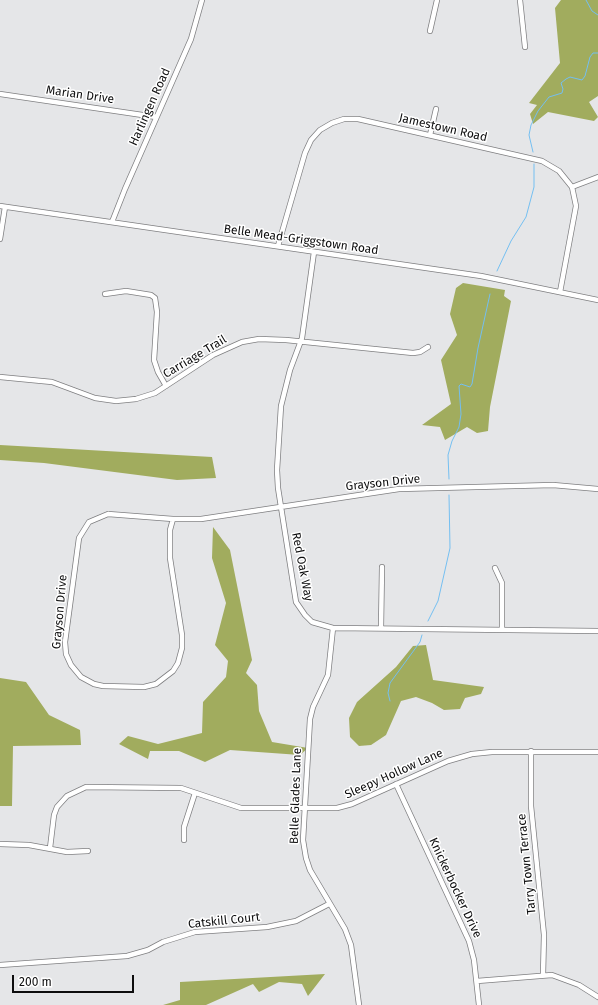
<!DOCTYPE html>
<html>
<head>
<meta charset="utf-8">
<style>
  body { margin:0 }
  #map { position:relative; width:598px; height:1005px; overflow:hidden; background:#e5e6e8; font-family:"Fira Sans",sans-serif }
  canvas { display:block }
  .scale { position:absolute; left:12px; top:975px; width:122px; height:18px; box-sizing:border-box; border:2px solid #0d0d0e; border-top:0; padding-left:5px; font-size:12px; line-height:14px; white-space:nowrap; color:#0d0d0e; -webkit-text-stroke:3px #fff; paint-order:stroke }
</style>
</head>
<body>
<div id="map">
<canvas width="598" height="1005"></canvas>
<div class="scale">200 m</div>
</div>
<script>
const context = document.querySelector('canvas').getContext('2d');
context.lineJoin = 'round';
function paint(path, color) { context.fillStyle = color; context.fill(path, 'evenodd'); }
const poly = rows => new Path2D(rows.map(r => 'M' + r).join(''));
function trace(path, color, width, dash) { context.strokeStyle = color; context.lineWidth = width; context.lineCap = dash ? 'butt' : 'round'; context.setLineDash(dash || []); context.stroke(path); }
function drawText(font, color, halo, rows, align = 'center') {
  context.font = font + ' "Fira Sans",sans-serif'; context.lineWidth = 3; context.setLineDash([]); context.textBaseline = 'middle'; context.strokeStyle = halo; context.fillStyle = color; for (const [text, x, y, turn = 0] of rows) {
    context.save(); context.translate(x, y); context.rotate((+turn || 0) * Math.PI / 180); context.textAlign = isNaN(turn) ? turn : align; if (halo) context.strokeText(text, 0, 0); context.fillText(text, 0, 0); context.restore();
  }
}
paint(poly([
  [561,0,598,0,598,96,589,102,598,117,594,121,548,112,533,124,530,114,537,105,529,103,560,63,555,8],
  [463,283,505,290,504,296,511,301,490,407,488,431,477,433,467,427,445,440,440,427,422,425,451,404,441,360,457,335,450,314,456,288],
  [0,445,212,457,216,478,177,480,44,463,0,460],
  [213,527,230,550,252,660,246,673,257,685,259,711,272,742,308,748,300,755,230,750,205,762,179,751,150,751,148,759,119,744,128,736,158,744,202,733,203,702,226,677,228,661,215,645,226,603,212,558],
  [426,645,433,680,484,687,481,694,465,698,460,709,444,710,432,703,416,697,401,701,386,735,371,745,359,746,350,737,349,718,357,702,396,667,413,646],
  [0,678,26,682,49,715,80,730,81,745,13,746,12,806,0,806],
  [325,974,308,996,302,984,279,982,259,992,253,984,206,1005,163,1005,180,1000,180,982]
]), '#a1ac5e');
trace(poly([
  [586,0,592,11,598,15],
  [533,152,529,135,531,125,538,111,549,97,562,93,563,89,561,83,566,79,570,77,582,80,585,76,590,57,593,53,598,53],
  [497,271,511,241,526,217,534,187,534,164],
  [449,479,448,455,452,441,459,427,461,414,459,386,461,384,470,387,472,384,478,348,490,294],
  [428,621,438,601,450,548,449,495],
  [390,701,388,693,390,683,420,642,422,635]
]), '#74bff1', 1);
const minor = poly([
  [520,0,525,47],
  [430,31,437,0],
  [0,94,156,117],
  [430,135,436,109],
  [572,187,598,177],
  [0,206,481,276,598,300],
  [112,222,125,189,191,39,202,0],
  [0,239,5,207],
  [278,246,305,153,311,140,320,130,332,123,344,119,358,119,542,161,559,171,572,187,576,206,560,292],
  [314,252,302,338,290,370,281,406,277,470,278,488,296,602,305,615,312,622,333,628,598,631],
  [105,294,126,291,151,295,155,298,157,312,154,360,158,372,166,386],
  [0,377,52,382,95,398,116,401,136,399,155,393,213,355,242,342,259,339,286,340,413,353,420,352,428,347],
  [108,514,173,519,170,530,170,558,182,635,182,648,178,663,173,671,156,684,144,687,103,686,94,684,81,677,71,665,66,654,65,642,79,538,89,522,108,514],
  [173,519,201,519,399,489,553,485,598,489],
  [495,568,502,583,502,629],
  [333,628,328,675,313,707,310,719,303,840,306,858,310,870,345,929,351,945,359,1005],
  [381,628,382,567],
  [531,751,531,806,544,935,543,975],
  [396,784,469,941,474,960,479,1005],
  [184,840,184,827,195,793],
  [0,844,29,845,67,852,88,851],
  [50,848,54,815,57,807,67,796,86,787,181,788,241,808,337,808,352,804,448,761,472,754,492,752,598,752],
  [0,965,127,956,148,950,163,942,195,932,267,927,296,921,329,904],
  [477,981,552,975,579,985,598,997]
]);
trace(minor, '#7f7f81', 6);
trace(minor, '#fff', 4.5);
drawText('12px', '#0d0d0e', '#fff', [
  ["Marian Drive",80,95,8],
  ["Harlingen Road",150,107,-66],
  ["Jamestown Road",443,128,13],
  ["Belle Mead-Griggstown Road",301,240,8],
  ["Carriage Trail",195,357,-31],
  ["Grayson Drive",383,483,-6],
  ["Red Oak Way",302,567,79],
  ["Grayson Drive",60,612,-85],
  ["Sleepy Hollow Lane",394,774,-24],
  ["Belle Glades Lane",296,796,-88],
  ["Tarry Town Terrace",527,864,-96],
  ["Knickerbocker Drive",455,888,65],
  ["Catskill Court",224,921,-6]
]);
</script>
</body>
</html>
